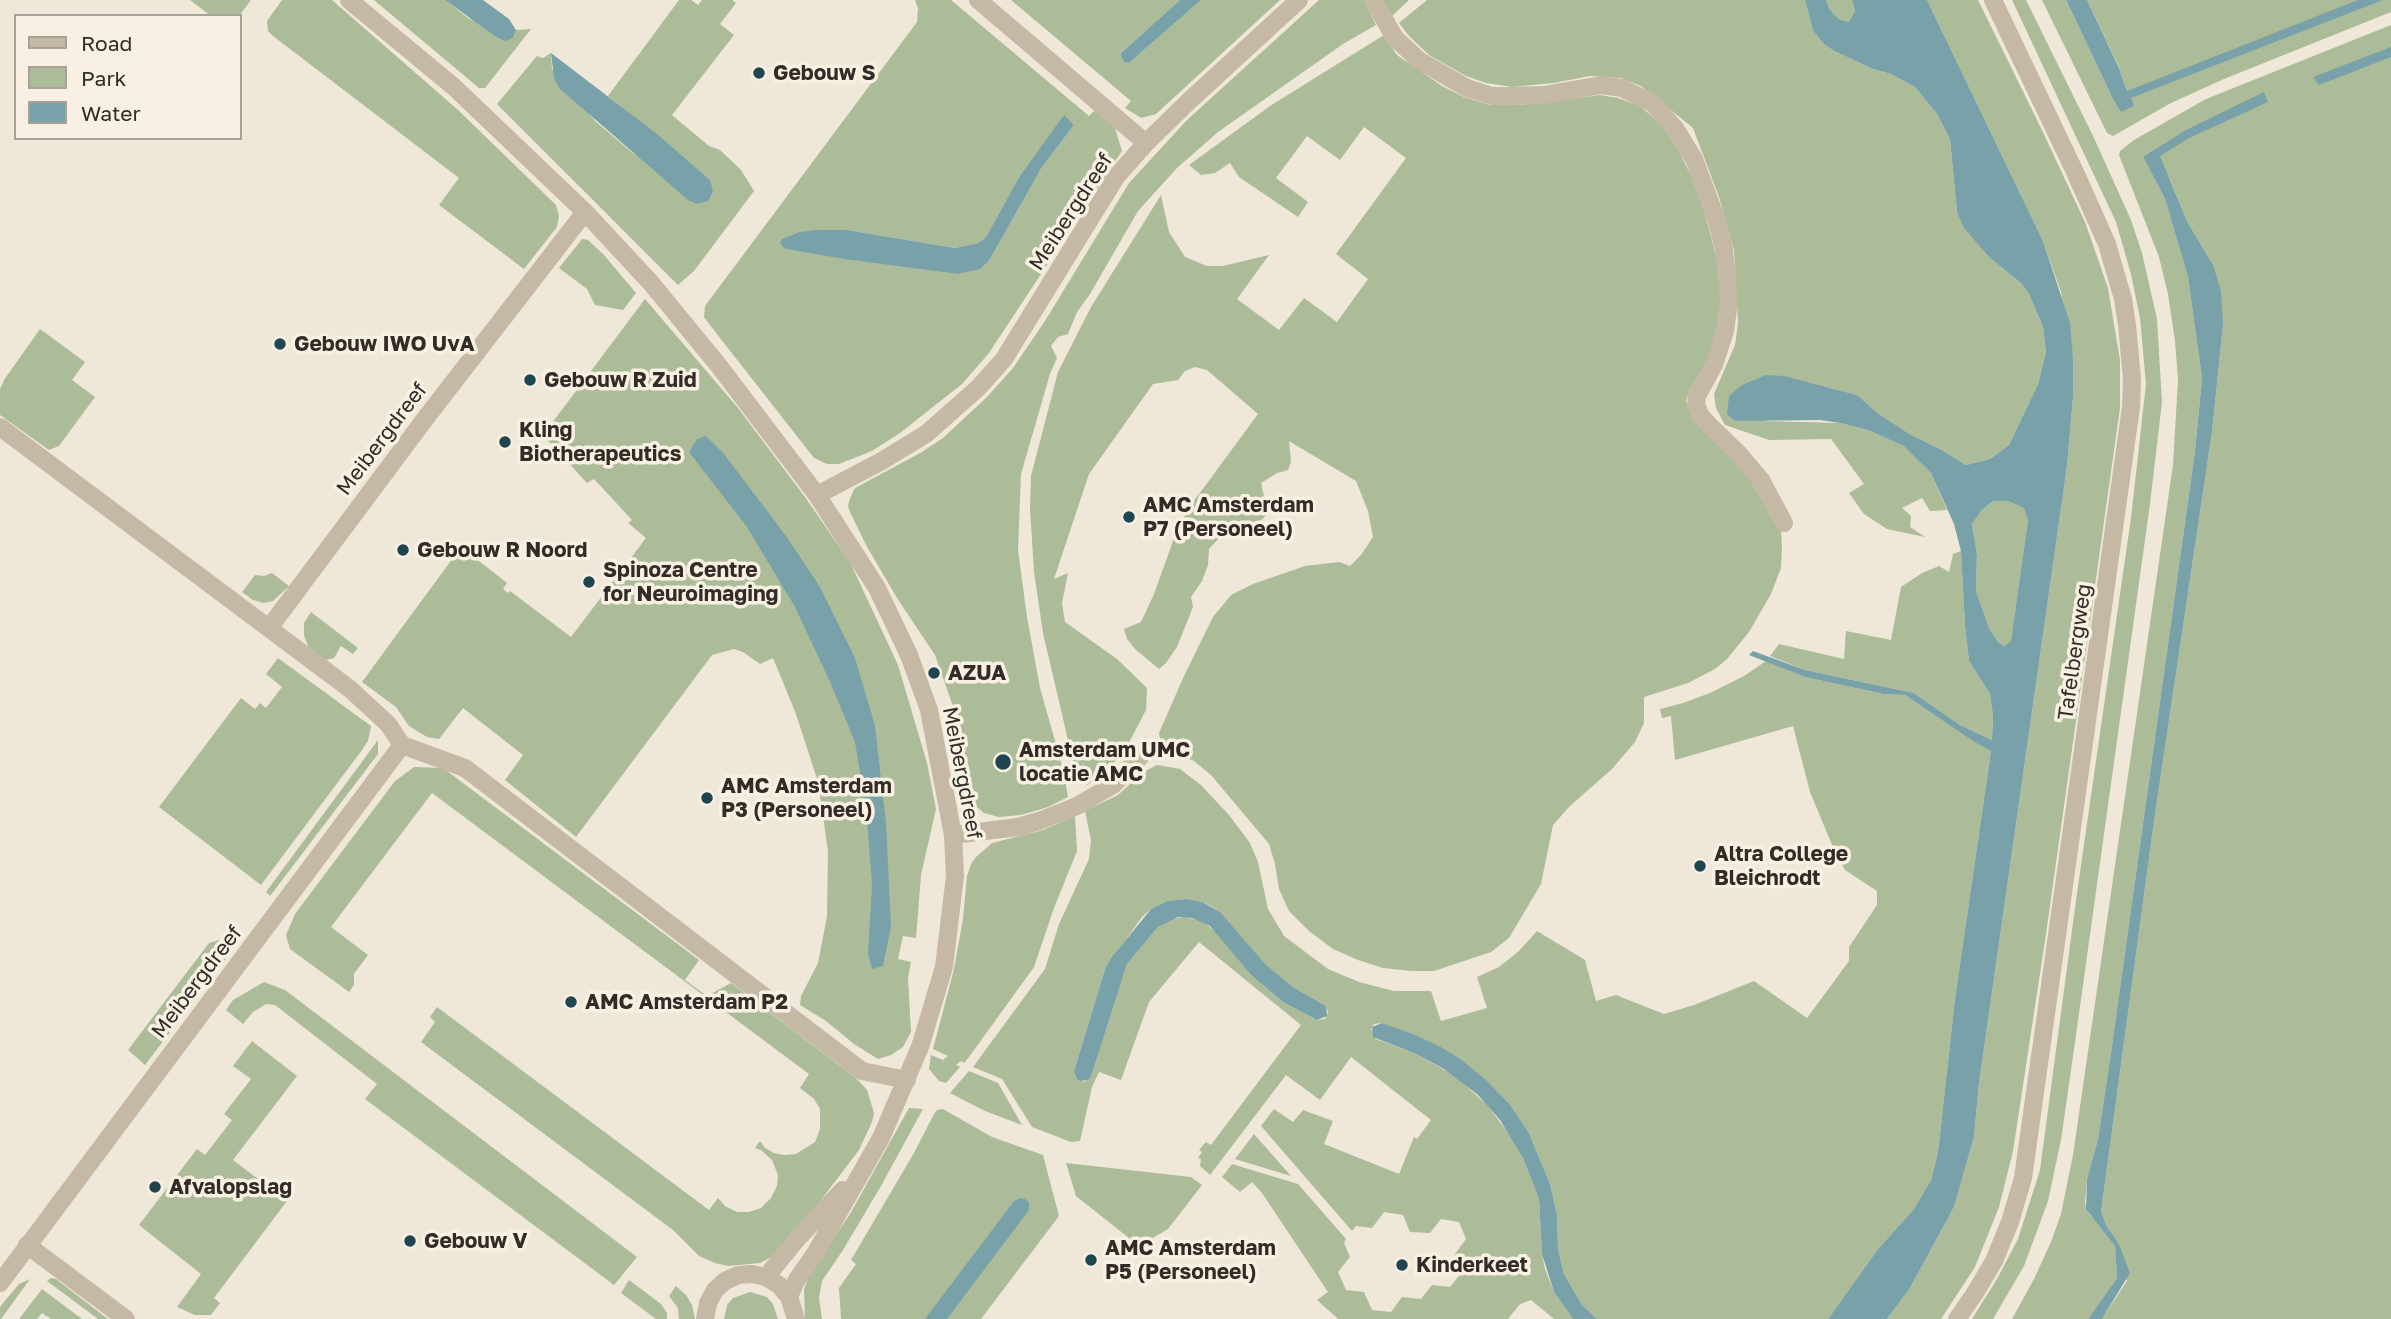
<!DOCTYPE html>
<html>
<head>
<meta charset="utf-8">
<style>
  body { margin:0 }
  #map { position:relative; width:2391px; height:1319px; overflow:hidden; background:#efe7d8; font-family:"Golos Text",sans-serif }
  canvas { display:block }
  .legend { position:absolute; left:14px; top:14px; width:228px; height:126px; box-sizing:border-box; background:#f7f0e3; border:2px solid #a8a197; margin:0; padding:9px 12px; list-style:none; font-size:21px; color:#322b26 }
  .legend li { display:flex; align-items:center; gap:14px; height:35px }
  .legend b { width:35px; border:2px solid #a8a197 }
</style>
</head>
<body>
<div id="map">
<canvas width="2391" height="1319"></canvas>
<ul class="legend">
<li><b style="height:9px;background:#c5b8a5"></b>Road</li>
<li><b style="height:19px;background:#acbc99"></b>Park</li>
<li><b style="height:19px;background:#79a1a9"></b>Water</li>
</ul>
</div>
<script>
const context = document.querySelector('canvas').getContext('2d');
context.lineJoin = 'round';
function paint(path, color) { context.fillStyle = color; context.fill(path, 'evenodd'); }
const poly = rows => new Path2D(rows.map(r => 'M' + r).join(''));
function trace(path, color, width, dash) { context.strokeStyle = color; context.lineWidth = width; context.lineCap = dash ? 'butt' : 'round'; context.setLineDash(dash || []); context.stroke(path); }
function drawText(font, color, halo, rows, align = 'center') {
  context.font = font + ' "Golos Text",sans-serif'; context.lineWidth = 7; context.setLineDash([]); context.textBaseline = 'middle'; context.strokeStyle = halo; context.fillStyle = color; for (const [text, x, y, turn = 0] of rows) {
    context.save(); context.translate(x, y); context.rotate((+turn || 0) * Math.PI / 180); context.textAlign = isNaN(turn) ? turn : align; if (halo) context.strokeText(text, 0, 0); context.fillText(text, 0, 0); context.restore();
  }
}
paint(poly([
  [190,0,251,0,239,16,211,16],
  [282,0,332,0,458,110,556,205,559,216,557,227,524,269,439,205,459,178,273,36,268,31,267,21],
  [374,0,445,0,468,18,513,38,516,30,531,29,485,88,479,88],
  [679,0,691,0,698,5,702,0,732,0,736,3,720,24,734,35,672,115,709,146,720,150,741,170,754,191,694,271,678,285,497,104,537,56,543,58,551,53,552,69,595,121,634,154,710,180,608,96],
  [915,0,951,0,1089,116,1095,110,1115,128,1122,151,989,353,962,384,900,433,872,451,839,464,827,464,814,458,713,329,704,317,705,306,917,22,918,8],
  [1064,116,1074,125,1042,167,990,259,957,274,786,249,817,230,847,230,955,248,978,243,986,237,1019,177],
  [1011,0,1180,0,1120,54,1124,62,1129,63,1201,0,1280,0,1156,114,1141,118,1125,108,1131,101],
  [1319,0,1364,0,1376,25,1343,44,1218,132,1177,168,1138,211,1090,294,1077,312,1068,334,1058,337,1051,346,1057,358,1050,374,1021,474,1018,550,1027,617,1040,688,1063,769,1068,797,1048,807,1021,815,999,817,984,813,967,799,957,778,954,762,957,718,935,655,897,598,866,545,850,512,848,506,850,498,855,488,922,452,943,438,987,397,1013,368,1045,321,1129,183,1187,120],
  [1381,0,1409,0,1392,16],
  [1427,0,1805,0,1813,31,1824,44,1834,51,1873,69,1891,74,1915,87,1937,114,1950,139,1957,212,1990,258,2022,284,2029,294,2043,327,2046,352,2038,384,2009,445,1990,459,1966,465,1942,450,1911,435,1879,414,1857,395,1810,383,1764,421,1840,423,1868,430,1905,446,1931,473,1947,510,1930,511,1922,498,1902,508,1911,516,1910,527,1925,537,1887,529,1864,514,1849,493,1864,484,1831,439,1769,440,1725,425,1716,408,1714,394,1735,345,1738,323,1734,250,1719,197,1693,128,1641,86,1621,78,1590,76,1554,83,1512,87,1486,83,1466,76,1429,55,1409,36,1399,23],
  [1826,0,1852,0,1855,11,1853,18,1849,22,1839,19,1830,10],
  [1927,0,1978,0,2040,126,2085,222,2108,288,2120,360,2120,408,2046,934,2013,1151,1999,1207,1975,1267,1941,1319,1887,1319,1910,1288,1954,1207,1974,1137,1979,1083,2067,466,2073,397,2073,358,2061,292,2043,241],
  [2012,0,2026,0,2094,138,2131,220,2142,253,2157,319,2162,402,2150,504,2077,1028,2061,1140,2048,1201,2024,1266,1993,1319,1972,1319,1997,1279,2018,1239,2040,1170,2077,893,2131,518,2146,384,2140,318,2131,274,2116,222],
  [2042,0,2066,0,2114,101,2121,112,2127,91,2119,67,2087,0,2391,0,2391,12,2224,79,2171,103,2113,136,2107,133],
  [2391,25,2391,1319,2102,1319,2127,1281,2118,1242,2107,1227,2101,1212,2155,814,2212,432,2223,325,2213,265,2187,221,2169,177,2143,157,2165,199,2188,277,2202,378,2195,451,2110,1060,2098,1139,2087,1179,2085,1203,2090,1215,2101,1225,2115,1246,2117,1278,2088,1319,2012,1319,2034,1279,2051,1242,2061,1214,2073,1155,2173,465,2178,380,2175,341,2168,294,2159,257,2119,155,2120,151,2134,140,2206,99],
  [1384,35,1397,55,1442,86,1464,97,1490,105,1520,105,1600,95,1618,98,1640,106,1663,126,1680,153,1691,176,1705,213,1721,275,1721,322,1708,359,1689,392,1686,401,1688,408,1746,473,1781,530,1782,549,1781,568,1771,594,1749,632,1727,659,1715,669,1688,683,1644,697,1644,723,1635,742,1612,769,1570,806,1553,825,1541,884,1509,938,1491,952,1434,971,1411,971,1383,968,1358,960,1333,949,1309,931,1289,911,1279,889,1275,864,1269,844,1211,775,1194,761,1168,750,1161,744,1159,733,1184,676,1213,617,1231,595,1253,584,1305,566,1339,562,1350,566,1361,555,1373,537,1368,511,1356,481,1289,441,1291,462,1288,470,1277,473,1261,483,1268,514,1254,526,1220,537,1209,549,1208,565,1202,581,1191,597,1193,607,1177,647,1166,663,1159,669,1135,649,1127,639,1124,629,1141,622,1154,594,1177,530,1191,505,1258,414,1207,370,1195,367,1185,371,1178,380,1153,384,1089,474,1054,579,1068,573,1062,603,1065,622,1117,659,1147,688,1146,710,1125,750,1107,771,1087,785,1075,770,1043,633,1034,572,1030,508,1031,476,1058,372,1091,307,1161,195,1169,232,1185,257,1207,266,1223,266,1269,255,1237,299,1279,330,1304,298,1337,322,1368,279,1336,254,1406,158,1364,127,1340,160,1307,136,1276,178,1308,202,1298,217,1239,177,1230,163,1215,173,1201,175,1189,165,1270,106],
  [582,239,588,240,604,255,636,293,623,310,595,305,587,289,559,268],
  [645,299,738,408,805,497,850,562,898,665,927,763,936,809,921,875,916,938,903,936,898,959,911,962,908,978,911,1032,903,1047,891,1055,878,1059,854,1044,826,1021,800,1005,801,996,818,963,827,916,828,851,818,782,796,714,773,658,760,664,743,652,734,649,712,655,576,837,505,780,523,755,463,708,439,739,427,737,409,726,396,707,362,682,461,547,507,583,503,589,508,593,510,591,571,637,646,538,628,523,632,520,594,479,587,483,543,435],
  [40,329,85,362,72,380,95,397,59,446,49,450,0,415,0,389,4,380],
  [1993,501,2010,501,2025,508,2028,520,2011,642,2004,646,1998,642,1989,628,1976,591,1977,555,1972,524,1981,511],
  [1961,551,1965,627,1969,661,1990,694,1993,716,1992,740,1960,725,1914,693,1805,670,1770,656,1779,644,1844,659,1846,631,1891,640,1901,587,1922,573,1939,566,1949,572,1953,554],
  [272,573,289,586,273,601,263,603,253,600,242,592,255,575,264,576],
  [311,612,358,648,353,654,341,646,334,658,326,660,321,658,308,646,304,635,304,623],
  [278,658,371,726,368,741,362,750,261,885,159,807,241,698,255,709,260,703,266,708,282,687,266,674],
  [1766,661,1805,677,1883,694,1905,695,1974,742,1991,751,1955,999,1938,1152,1931,1180,1914,1209,1878,1249,1828,1319,1597,1319,1582,1305,1564,1274,1558,1249,1557,1215,1550,1184,1529,1133,1511,1106,1439,1046,1382,1023,1374,1024,1371,1029,1376,1039,1416,1054,1455,1076,1487,1105,1512,1138,1523,1158,1539,1199,1542,1254,1545,1269,1554,1292,1573,1319,1554,1319,1531,1300,1520,1304,1508,1319,1338,1319,1317,1300,1328,1292,1262,1193,1252,1182,1240,1192,1222,1177,1232,1164,1298,1184,1346,1239,1344,1243,1350,1257,1338,1272,1346,1290,1364,1292,1372,1310,1391,1312,1402,1297,1421,1299,1432,1285,1450,1287,1462,1272,1455,1254,1466,1239,1459,1222,1441,1219,1430,1233,1410,1232,1403,1215,1384,1212,1372,1228,1356,1226,1352,1231,1261,1126,1274,1109,1293,1122,1303,1110,1333,1121,1324,1144,1399,1174,1414,1137,1417,1139,1431,1120,1351,1057,1320,1100,1286,1075,1210,1175,1200,1166,1201,1159,1198,1158,1202,1152,1199,1150,1206,1142,1211,1145,1301,1025,1199,942,1149,1002,1121,1080,1099,1072,1092,1087,1080,1141,1071,1142,1032,1127,1002,1079,973,1067,1045,969,1059,924,1089,859,1091,840,1085,811,1118,795,1142,773,1157,765,1180,769,1201,785,1229,815,1250,843,1258,862,1268,909,1284,936,1328,969,1359,982,1394,991,1431,991,1441,1021,1487,1008,1477,977,1499,967,1519,951,1537,931,1585,960,1596,1001,1616,995,1664,1014,1694,1005,1754,981,1807,1018,1849,961,1849,947,1877,905,1877,891,1845,870,1835,852,1810,792,1793,726,1675,760,1671,716,1662,718,1660,709,1683,703,1710,693,1744,676],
  [1187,899,1204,902,1216,909,1264,964,1293,987,1326,1006,1328,1013,1325,1019,1317,1020,1283,1002,1251,975,1216,932,1202,921,1184,917,1172,919,1158,927,1127,964,1091,1077,1084,1082,1074,1071,1105,969,1142,917,1151,909,1167,901],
  [378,740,378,754,270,896,266,892],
  [414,767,443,768,699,960,685,980,707,996,731,983,856,1078,867,1090,874,1113,872,1122,859,1150,815,1208,773,1256,760,1263,728,1266,715,1263,699,1256,673,1230,421,1042,435,1022,430,1017,437,1007,709,1210,718,1198,725,1206,737,1212,749,1212,761,1208,771,1198,777,1186,778,1175,772,1160,761,1150,755,1148,760,1141,765,1148,774,1153,784,1155,796,1154,815,1142,820,1129,820,1109,814,1099,800,1088,809,1074,432,793,331,927,368,955,354,974,354,985,349,992,290,949,286,935,295,914,395,781],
  [1075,816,1077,851,1054,908,1034,967,969,1057,964,1063,961,1061,956,1065,960,1067,946,1083,939,1081,929,1069,931,1055,943,1060,948,1056,933,1049,954,969,963,919,967,876,971,864,976,857,992,843,1043,830],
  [219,940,227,954,225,960,145,1065,128,1050,209,943],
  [264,982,285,990,637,1257,614,1285,365,1099,377,1084,275,1005,266,1004,253,1012,243,1024,226,1010,233,1000],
  [252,1041,297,1076,233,1160,287,1201,214,1298,220,1303,211,1315,195,1315,177,1307,201,1274,139,1225,197,1149,205,1155,232,1120,224,1114,251,1079,233,1066],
  [969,1071,998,1083,1022,1125,985,1111,950,1093],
  [909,1108,923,1109,881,1186,843,1250,822,1281,819,1298,822,1319,805,1319,804,1289,811,1271,850,1214],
  [943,1109,992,1137,1043,1155,1059,1216,981,1319,841,1319,839,1288,856,1264,851,1260,914,1153,934,1114,937,1110],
  [1254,1134,1291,1176,1235,1159],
  [1066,1163,1191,1177,1202,1185,1168,1229,1139,1246,1076,1196],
  [51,1278,56,1279,108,1319,98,1319,47,1281],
  [30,1279,1,1319,0,1319,0,1307,4,1302,19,1284],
  [629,1280,661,1304,667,1313,667,1319,656,1319,621,1293],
  [676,1286,686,1295,692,1305,695,1319,679,1319,678,1308,669,1296],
  [42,1289,82,1319,51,1319,42,1313,37,1319,19,1319],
  [750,1292,767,1297,773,1304,778,1319,724,1319,727,1305,733,1298]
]), '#acbc99');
paint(poly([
  [445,0,483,0,509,19,516,30,513,38,505,41,495,36],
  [1180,0,1201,0,1129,63,1124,62,1120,54],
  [1805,0,1826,0,1830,10,1839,19,1849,22,1855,11,1852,0,1927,0,2043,241,2070,323,2073,358,2073,397,2067,466,1979,1083,1974,1137,1954,1207,1910,1288,1887,1319,1828,1319,1878,1249,1914,1209,1931,1180,1938,1152,1955,999,1991,751,1974,742,1905,695,1883,694,1805,677,1749,655,1753,651,1805,670,1914,693,1960,725,1992,740,1993,716,1990,694,1969,661,1965,627,1961,551,1954,524,1931,473,1904,446,1868,430,1840,423,1820,420,1735,421,1727,414,1729,396,1742,385,1766,375,1784,376,1857,395,1879,414,1911,435,1942,450,1966,465,1990,459,2009,445,2038,384,2046,352,2043,327,2029,294,2022,284,1990,258,1964,228,1957,212,1950,139,1937,114,1915,87,1891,74,1873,69,1834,51,1824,44,1813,31],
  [1993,501,2009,501,2024,508,2028,520,2011,641,2004,646,1998,642,1989,628,1976,591,1977,555,1972,524,1981,511],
  [2066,0,2087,0,2119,68,2127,91,2358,0,2383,0,2131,98,2134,106,2121,112,2114,101],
  [2391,47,2391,57,2319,85,2313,77],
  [551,53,657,134,710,180,713,192,708,201,697,204,688,200,559,88,554,78],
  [2264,92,2268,102,2189,138,2160,156,2187,221,2213,265,2221,291,2223,325,2212,432,2155,814,2101,1212,2107,1227,2118,1242,2130,1273,2102,1319,2088,1319,2117,1278,2115,1246,2086,1209,2087,1179,2098,1139,2110,1060,2195,451,2202,378,2188,277,2165,199,2143,157,2186,130],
  [1064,115,1074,125,1042,167,990,259,980,269,957,274,845,259,786,249,782,246,780,242,782,239,800,232,817,230,847,230,955,248,978,243,986,237,1019,177],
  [706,436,724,454,786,536,820,587,855,658,875,726,886,823,891,926,883,966,872,969,868,954,872,885,866,808,855,742,831,684,795,607,747,527,689,452,697,439],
  [1187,899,1203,902,1220,912,1265,964,1293,987,1326,1006,1327,1016,1317,1020,1283,1002,1251,975,1210,926,1192,918,1178,917,1158,927,1127,964,1091,1077,1088,1080,1080,1081,1077,1079,1074,1071,1105,969,1112,957,1151,909,1167,901],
  [1382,1023,1413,1034,1439,1046,1459,1058,1486,1080,1511,1106,1529,1133,1550,1184,1557,1215,1558,1249,1564,1274,1582,1305,1597,1319,1573,1319,1554,1292,1542,1254,1539,1199,1523,1158,1500,1120,1478,1095,1444,1069,1416,1054,1373,1037,1372,1027],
  [1020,1198,1025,1199,1029,1202,1029,1210,947,1319,925,1319,1014,1201]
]), '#79a1a9');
trace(poly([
  [349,0,454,87,585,212,651,283,719,366,817,495,877,588,909,655,929,710,953,835,955,876,944,967,920,1047,881,1138,816,1252,796,1281,789,1297],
  [978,0,1146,143],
  [1373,0,1395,38,1420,61,1467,88,1492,96,1510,96,1544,95,1601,85,1622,88,1652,103,1675,128,1694,159,1717,221,1724,249,1729,301,1725,331,1714,365,1697,396,1696,404,1700,415,1709,425,1739,454,1761,480,1784,523],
  [0,427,350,689,388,724,402,745,465,768,862,1071,907,1080],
  [817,495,880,462,926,434,978,388,1004,359,1116,177,1146,143,1189,101,1299,0],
  [269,628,425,419,585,212],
  [953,835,1018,827,1039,821,1077,806,1113,785,1142,755],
  [27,1245,126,1319],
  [766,1277,797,1239,843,1190],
  [0,1283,402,745],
  [705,1319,708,1303,715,1290,725,1281,738,1275,752,1274,766,1277,779,1285,789,1297,796,1319],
  [1957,1319,1975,1293,1994,1261,2010,1222,2023,1178,2131,407,2132,379,2127,325,2123,299,2107,244,2075,172,1993,0]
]), '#c5b8a5', 18);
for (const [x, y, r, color] of [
  [759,73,7,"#1e4650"],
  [280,344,7,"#1e4650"],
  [530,380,7,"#1e4650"],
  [505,442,7,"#1e4650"],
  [1129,517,7,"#1e4650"],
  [403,550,7,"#1e4650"],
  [589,582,7,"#1e4650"],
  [934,673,7,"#1e4650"],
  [1003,762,9,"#1e4650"],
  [707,798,7,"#1e4650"],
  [1700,866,7,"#1e4650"],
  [571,1002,7,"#1e4650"],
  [155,1187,7,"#1e4650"],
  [410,1241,7,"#1e4650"],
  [1091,1260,7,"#1e4650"],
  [1402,1265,7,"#1e4650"]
]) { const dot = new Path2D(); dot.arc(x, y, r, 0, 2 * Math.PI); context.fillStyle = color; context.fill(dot); trace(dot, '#f7f0e3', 2.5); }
drawText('bold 21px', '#322b26', '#f7f0e3', [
  ["Gebouw S",773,73],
  ["Gebouw IWO UvA",294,344],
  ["Gebouw R Zuid",544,380],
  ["Kling",519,430],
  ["Biotherapeutics",519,454],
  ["AMC Amsterdam",1143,505],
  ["P7 (Personeel)",1143,529],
  ["Gebouw R Noord",417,550],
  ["Spinoza Centre",603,570],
  ["for Neuroimaging",603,594],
  ["AZUA",948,673],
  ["Amsterdam UMC",1019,750],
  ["locatie AMC",1019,774],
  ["AMC Amsterdam",721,786],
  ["P3 (Personeel)",721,810],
  ["Altra College",1714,854],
  ["Bleichrodt",1714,878],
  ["AMC Amsterdam P2",585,1002],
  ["Afvalopslag",169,1187],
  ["Gebouw V",424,1241],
  ["AMC Amsterdam",1105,1248],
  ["P5 (Personeel)",1105,1272],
  ["Kinderkeet",1416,1265]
], 'left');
drawText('21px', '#322b26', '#f7f0e3', [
  ["Meibergdreef",1071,212,-57],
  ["Meibergdreef",382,439,-53],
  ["Tafelbergweg",2075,652,-82],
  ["Meibergdreef",962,773,79],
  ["Meibergdreef",197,982,-53]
]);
</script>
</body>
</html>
